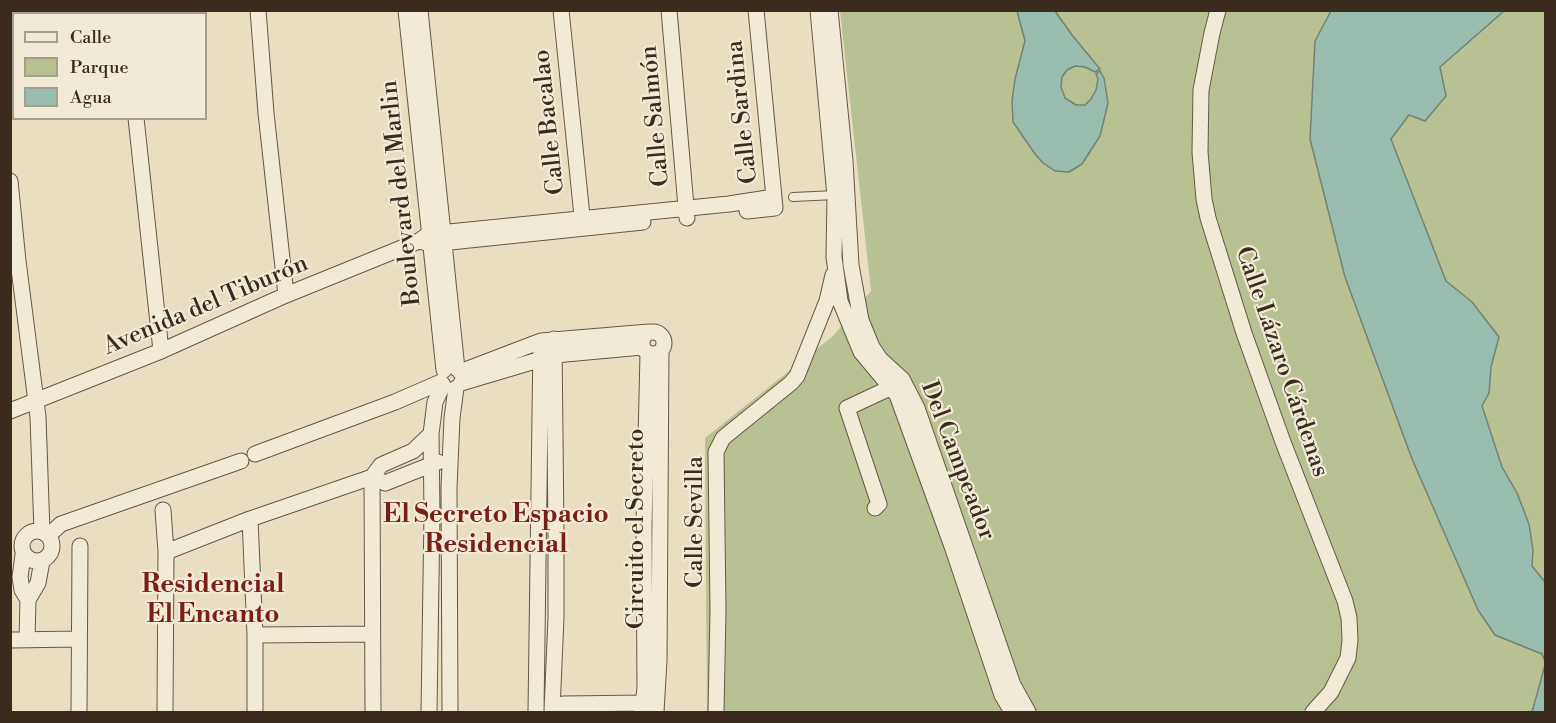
<!DOCTYPE html>
<html>
<head>
<meta charset="utf-8">
<style>
  body { margin:0 }
  #map { position:relative; width:1556px; height:723px; overflow:hidden; background:#e9dec1; font-family:"Libre Bodoni",serif }
  canvas { display:block }
  .frame { position:absolute; inset:0; border:12px solid #3b2b1e; pointer-events:none }
  .legend { position:absolute; left:12px; top:12px; width:195px; height:108px; box-sizing:border-box; background:#f1ead7; border:2px solid #a89e8d; margin:0; padding:8px 10px; list-style:none; font-size:18px; color:#3b2b1e }
  .legend li { display:flex; align-items:center; gap:12px; height:30px }
  .legend b { width:30px; border:2px solid #a89e8d }
</style>
</head>
<body>
<div id="map">
<canvas width="1556" height="723"></canvas>
<div class="frame"></div>
<ul class="legend">
<li><b style="height:8px;background:#f1ead7"></b>Calle</li>
<li><b style="height:16px;background:#b8c191"></b>Parque</li>
<li><b style="height:16px;background:#98bcae"></b>Agua</li>
</ul>
</div>
<script>
const context = document.querySelector('canvas').getContext('2d');
context.lineJoin = 'round';
function paint(path, color) { context.fillStyle = color; context.fill(path, 'evenodd'); }
const poly = rows => new Path2D(rows.map(r => 'M' + r).join(''));
function trace(path, color, width, dash) { context.strokeStyle = color; context.lineWidth = width; context.lineCap = dash ? 'butt' : 'round'; context.setLineDash(dash || []); context.stroke(path); }
function drawText(font, color, halo, rows, align = 'center') {
  context.font = font + ' "Libre Bodoni",serif'; context.lineWidth = 4.5; context.setLineDash([]); context.textBaseline = 'middle'; context.strokeStyle = halo; context.fillStyle = color; for (const [text, x, y, turn = 0] of rows) {
    context.save(); context.translate(x, y); context.rotate((+turn || 0) * Math.PI / 180); context.textAlign = isNaN(turn) ? turn : align; if (halo) context.strokeText(text, 0, 0); context.fillText(text, 0, 0); context.restore();
  }
}
paint(poly([
  [840,11,1545,11,1545,712,707,712,705,438,833,336,871,291]
]), '#b8c191');
const water = poly([
  [1017,11,1055,11,1072,35,1100,69,1095,72,1085,67,1075,66,1067,70,1062,77,1061,87,1065,98,1076,105,1085,105,1091,99,1096,90,1098,79,1096,74,1100,71,1104,78,1108,103,1100,136,1082,164,1069,172,1055,171,1043,163,1035,154,1013,122,1012,101,1015,79,1025,41,1017,11],
  [1331,11,1504,11,1440,67,1446,96,1425,121,1409,115,1391,139,1446,281,1472,302,1499,337,1491,367,1489,393,1482,406,1502,467,1517,493,1529,524,1533,550,1532,566,1545,582,1545,661,1542,654,1495,635,1478,610,1412,459,1345,277,1310,139,1315,41,1331,11],
  [1545,665,1545,712,1532,712,1545,665]
]);
paint(water, '#98bcae');
trace(water, '#738274', 1.5);
const lane = poly([
  [793,197,836,195]
]);
const street = poly([
  [125,10,125,14],
  [258,10,266,113,286,295],
  [406,10,444,370],
  [420,10,457,369],
  [561,10,583,226],
  [669,10,687,218],
  [818,10,835,196,834,257,840,301,861,352,897,395,953,549,1002,695,1012,712],
  [830,10,845,161,851,265,861,320,872,347,880,359,902,379,917,408,1013,685,1028,712],
  [1218,10,1212,33,1201,90,1200,152,1204,199,1208,218,1244,333,1283,442,1345,601,1349,618,1350,640,1348,658,1331,692,1313,712],
  [136,118,161,351],
  [10,181,18,261,38,417,42,532],
  [747,211,775,208,756,10],
  [419,241,431,244,643,222],
  '642 343a11 11 0 1 1 22 0a11 11 0 1 1-22 0Z',
  [460,372,541,341,649,332],
  [461,383,555,355,642,347],
  [10,411,161,351,286,295,419,241,429,234,729,204,774,197],
  [255,454,395,402,441,382],
  [372,477,373,712],
  [372,477,385,483,438,462],
  [875,508,879,504,847,408,892,387],
  [163,510,166,552,165,712],
  [250,519,255,635,255,712],
  '22 546a15 15 0 1 1 30 0a15 15 0 1 1-30 0Z',
  [48,536,61,524,241,461],
  [166,552,250,519,372,477,381,465,413,451,431,434],
  [23,555,20,577,22,590,28,600,27,639],
  [28,600,38,583,42,561],
  [255,635,372,634],
  [10,640,79,639],
  [552,710,556,618,556,533,554,339],
  [554,711,563,704,644,703,653,706],
  [79,712,80,546],
  [429,712,432,513,431,434,435,402,443,385],
  [450,712,449,488,452,418,456,388],
  [536,712,541,341],
  [642,712,645,688,644,526,648,353],
  [656,712,659,660,661,351],
  [716,712,718,610,716,452,723,438,791,383,797,376,827,301,833,275]
]);
trace(lane, '#665847', 10);
trace(street, '#665847', 17);
trace(lane, '#f1ead7', 8);
trace(street, '#f1ead7', 15);
drawText('24px', '#3b2b1e', '#f1ead7', [
  ["Calle Sardina",743,112,-96],
  ["Calle Salmón",656,116,-95],
  ["Calle Bacalao",550,122,-96],
  ["Boulevard del Marlin",402,193,-96],
  ["Avenida del Tiburón",206,306,-23],
  ["Calle Lázaro Cárdenas",1281,362,71],
  ["Del Campeador",957,461,69],
  ["Calle Sevilla",696,522,-90],
  ["Circuito el Secreto",637,529,-90]
]);
drawText('bold 26px', '#7a1f14', '#f1ead7', [
  ["El Secreto Espacio",496,516],
  ["Residencial",496,546],
  ["Residencial",213,586],
  ["El Encanto",213,616]
]);
</script>
</body>
</html>
